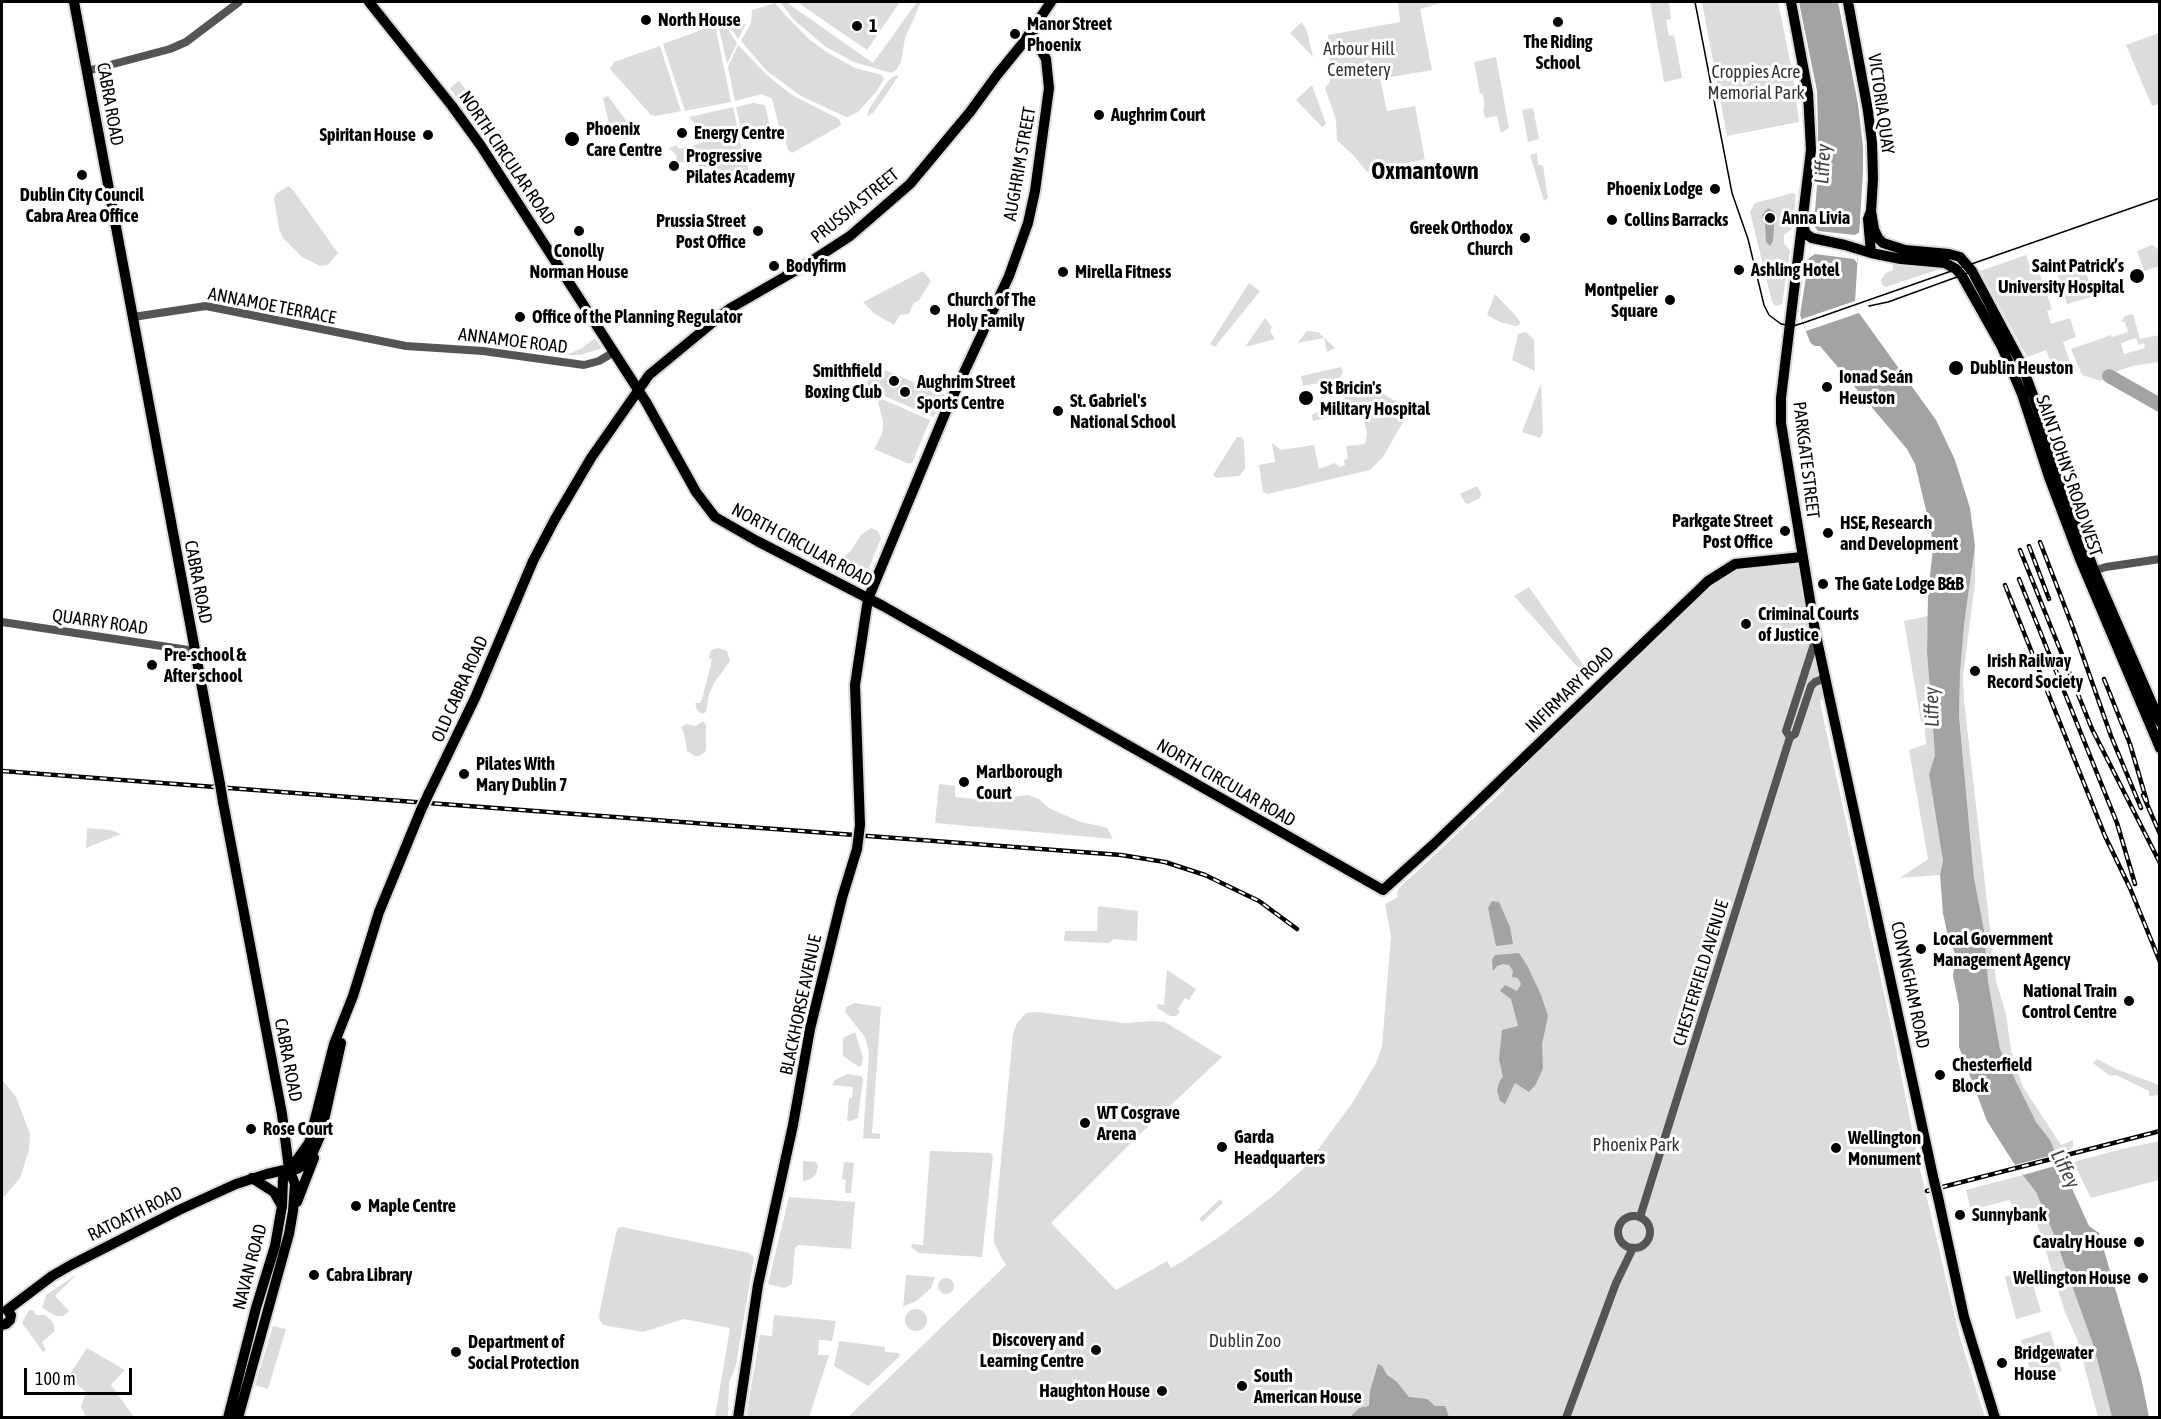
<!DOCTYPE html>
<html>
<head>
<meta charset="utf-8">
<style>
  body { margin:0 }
  #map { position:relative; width:2161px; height:1419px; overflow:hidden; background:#fff; font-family:"Asap Condensed",sans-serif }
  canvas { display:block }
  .frame { position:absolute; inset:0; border:3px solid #000; pointer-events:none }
  .scale { position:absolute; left:24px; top:1368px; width:108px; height:27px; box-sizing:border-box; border:3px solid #000; border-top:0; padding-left:8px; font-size:18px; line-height:21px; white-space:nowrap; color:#000; -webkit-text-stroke:4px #fff; paint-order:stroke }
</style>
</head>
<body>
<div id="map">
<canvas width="2161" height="1419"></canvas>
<div class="frame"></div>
<div class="scale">100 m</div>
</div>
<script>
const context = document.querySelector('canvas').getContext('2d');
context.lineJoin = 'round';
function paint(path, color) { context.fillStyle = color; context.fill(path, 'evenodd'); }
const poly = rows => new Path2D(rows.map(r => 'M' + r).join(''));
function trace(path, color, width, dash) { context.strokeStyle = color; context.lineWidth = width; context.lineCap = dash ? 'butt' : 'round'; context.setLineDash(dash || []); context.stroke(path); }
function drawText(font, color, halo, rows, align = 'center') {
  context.font = font + ' "Asap Condensed",sans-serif'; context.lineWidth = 6; context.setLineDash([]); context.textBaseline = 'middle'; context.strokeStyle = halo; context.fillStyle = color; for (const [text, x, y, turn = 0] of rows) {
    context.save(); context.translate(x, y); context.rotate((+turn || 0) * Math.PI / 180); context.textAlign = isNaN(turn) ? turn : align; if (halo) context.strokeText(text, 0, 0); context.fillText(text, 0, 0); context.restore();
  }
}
paint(poly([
  [780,2,786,2,873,63,917,2,921,2,905,38,901,62,896,70,891,73,854,62,826,47,793,19],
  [797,2,900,2,867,50],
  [1398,2,1445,2,1420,9,1432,70,1380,79,1387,111,1415,106,1425,159,1367,172,1354,156,1337,140,1336,120,1325,88,1330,82,1328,35,1400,22],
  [1650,2,1669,2,1671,19,1666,20,1669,36,1674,35,1682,78,1664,82],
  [1702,2,1778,2,1793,75,1799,122,1727,136],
  [775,3,786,16,810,40,828,53,855,68,882,75,884,79,876,92,858,112,848,117,844,116,801,96,767,71,741,41,751,23,752,10],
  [726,21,746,24,738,39],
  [723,22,737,43,727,64,718,24],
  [1302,22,1307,31,1313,57,1290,33],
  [715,25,731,102,685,111,663,44],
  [2159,33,2159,104,2152,106,2126,45],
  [738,45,769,77,792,95,839,119,841,124,838,127,792,153,788,150,784,134,781,134,772,99,762,94,735,101,728,67],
  [660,46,681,111,656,116,651,115,610,69,614,62],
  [1496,57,1509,128,1501,133,1497,116,1485,118,1483,109,1484,108,1484,99,1482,93,1480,94,1474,62],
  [899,75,886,95,873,113,867,116,869,109,888,81,894,76],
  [459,81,494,124,483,135,450,88],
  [1312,85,1326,124,1322,127,1296,100],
  [608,96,633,130,627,135,612,137,603,98],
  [753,103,765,105,772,136,744,142,736,107],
  [733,107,743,155,751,176,675,161,677,156,669,148,676,145,679,149,702,143,700,134,702,132,689,117],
  [1533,108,1539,139,1528,142,1522,110],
  [1537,153,1538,164,1543,166,1548,198,1544,201,1530,155],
  [288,186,293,190,338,253,328,265,320,266,302,257,283,238,279,229,274,198,276,194],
  [1793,193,1796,195,1793,228,1784,235,1784,243,1790,251,1783,298,1782,304,1776,306,1772,302,1750,212,1755,203],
  [2152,245,2157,248,2159,253,2159,266,2144,271,2137,251],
  [2026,255,2033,274,2039,272,2052,309,2047,311,2051,324,2070,318,2076,337,2063,342,2070,362,2053,368,2046,350,2027,357,1980,271],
  [2082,261,2094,296,2067,304,2056,270],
  [1893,264,1899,266,1940,269,1886,287,1882,285,1881,279,1886,273,1893,270],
  [923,271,931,281,919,300,913,304,909,314,900,315,894,325,875,314,863,302],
  [1249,283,1260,291,1215,347,1210,344],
  [1495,294,1515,315,1520,322,1519,325,1515,326,1500,322,1487,315],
  [2133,314,2140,339,2159,335,2159,362,2132,366,2115,372,2101,381,2082,375,2071,349,2111,335,2112,337,2128,332,2125,322,2121,322,2125,316],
  [2136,338,2139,345,2144,343,2145,348,2124,354,2121,343],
  [1265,318,1272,327,1270,331,1275,339,1245,347],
  [1307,331,1318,332,1335,348,1327,352,1324,338,1297,343],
  [1526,332,1534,340,1535,371,1512,360,1518,334],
  [595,338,601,347,600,349,580,355,567,355,582,348],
  [875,366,945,395,934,417,865,388],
  [1341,367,1343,372,1338,380,1303,386,1301,376],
  [1361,381,1402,405,1408,413,1383,457,1370,470,1268,494,1263,492,1259,465,1275,462,1272,443,1281,450,1314,445,1319,469,1335,463,1339,467,1345,465,1344,460,1348,458,1346,446,1365,444,1367,435,1361,405,1346,409,1342,414,1313,421,1312,415,1329,405,1338,403,1358,387],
  [1541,383,1543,432,1540,438,1522,432],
  [877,397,930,420,912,463,907,463,874,449,882,434,883,422],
  [1237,437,1242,437,1244,441,1245,469,1239,476,1216,478,1213,475],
  [1477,486,1481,493,1480,498,1468,504,1465,503,1460,494],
  [871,528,878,531,881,538,864,580,860,582,856,581,818,561,839,560,850,552,861,535],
  [1975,546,1975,583,1963,676,1964,700,1996,981,2006,1014,2011,1050,2023,1087,2061,1145,2073,1140,2073,1147,2070,1148,2070,1150,2057,1154,2050,1140,2035,1121,2000,1049,1988,981,1984,930,1974,878,1959,716,1960,673,1964,625],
  [1802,557,1829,697,1820,700,1822,712,1894,1039,1920,1169,1960,1338,1985,1417,847,1418,1006,1265,999,1253,994,1242,994,1234,1013,1034,1017,1023,1026,1013,1037,1012,1125,1023,1152,1021,1165,1022,1222,1057,1137,1137,1051,1223,1116,1290,1167,1261,1171,1268,1183,1261,1222,1235,1274,1195,1305,1167,1353,1102,1376,1063,1382,1047,1391,936,1385,904,1398,897,1397,893,1399,888,1504,790,1503,788,1594,696,1726,573,1747,563],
  [1529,587,1591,676,1589,680,1514,596],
  [1928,616,1927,652,1935,755,1929,774,1943,861,1940,875,1900,878,1928,859,1909,750,1926,744,1924,722,1921,722,1904,621],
  [718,648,727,651,730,661,714,683,709,694,706,712,702,714,697,710,695,703,700,703,702,699,712,660,709,658,711,650],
  [703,721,706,725,706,749,705,752,699,756,695,756,687,751,684,733,681,727,686,724,696,726],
  [939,784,955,786,955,797,986,800,1028,795,1039,799,1049,808,1078,821,1107,828,1113,839,935,823],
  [87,828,111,830,121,834,86,848],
  [1098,906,1138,911,1137,941,1114,939,1109,943,1064,941,1065,931,1097,931],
  [1167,970,1196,989,1189,1000,1185,998,1178,1009,1180,1012,1176,1016,1170,1016,1157,1008,1158,1004,1164,1005],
  [855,1003,881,1007,872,1133,880,1134,880,1139,863,1138,869,1053,865,1037,845,1012,846,1007],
  [855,1032,863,1058,861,1066,859,1067,843,1056,843,1038],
  [2097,1059,2116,1069,2159,1085,2159,1095,2149,1096,2149,1091,2116,1075,2110,1076,2093,1063],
  [847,1074,861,1076,863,1079,858,1118,850,1121,847,1121,849,1098,852,1098,853,1087,832,1085,835,1080],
  [2,1080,16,1097,30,1134,29,1150,20,1178,2,1199],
  [2159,1141,2159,1180,2091,1198,2073,1162,2122,1149],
  [930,1151,990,1153,993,1156,982,1257,919,1253,911,1247,912,1244,923,1245],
  [803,1161,816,1162,818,1166,816,1174,811,1179,803,1181],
  [844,1162,854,1163,851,1193,845,1193,846,1180,842,1179],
  [2023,1175,2036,1192,2067,1267,2093,1344,2112,1417,2098,1417,2077,1339,2065,1312,2032,1208,2014,1213,2010,1200,1971,1210,1966,1190],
  [789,1197,855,1202,851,1249,798,1245,795,1248,792,1284,784,1288,768,1284],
  [1220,1199,1223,1203,1202,1222,1199,1219],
  [622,1227,749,1253,754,1257,736,1365,729,1383,728,1417,715,1417,730,1328,684,1319,643,1332,603,1325,600,1321,599,1315,616,1233,618,1228],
  [2029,1270,2041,1312,2016,1319,2005,1277],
  [77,1274,55,1296,69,1311,63,1316,56,1316,42,1308,46,1295],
  [906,1275,935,1277,931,1288,918,1300,903,1307],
  '938 1286a8 8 0 1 1 16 0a8 8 0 1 1-16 0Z',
  '905 1320a11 11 0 1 1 22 0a11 11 0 1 1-22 0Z',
  [29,1310,33,1310,36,1315,45,1315,51,1320,54,1326,54,1332,42,1342,46,1350,43,1352,22,1323],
  [774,1315,836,1321,832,1341,819,1340,818,1355,829,1355,809,1417,746,1417,760,1335,772,1336],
  [273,1326,286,1329,268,1389,255,1385],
  [2050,1331,2062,1371,2033,1379,2021,1340],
  [839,1341,885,1347,885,1352,899,1353,900,1356,868,1386,834,1366],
  [87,1348,125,1370,111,1385,134,1417,86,1417,81,1407,86,1392,68,1377]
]), '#dcdcdc');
paint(poly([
  [1799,2,1838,2,1858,104,1863,147,1863,172,1855,302,1859,313,1936,420,1955,460,1970,508,1975,546,1964,625,1960,673,1959,716,1974,878,1984,930,1988,981,2000,1049,2036,1122,2050,1140,2089,1226,2099,1233,2141,1377,2149,1417,2112,1417,2093,1344,2054,1235,2036,1192,2015,1165,1987,1121,1959,1047,1959,1005,1953,976,1956,956,1948,937,1943,913,1940,875,1943,861,1929,774,1935,755,1927,652,1928,593,1933,549,1931,531,1915,464,1907,449,1820,346,1814,346,1810,342,1800,315,1814,226,1818,171,1818,126,1817,91],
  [1768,208,1775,212,1773,241,1770,246,1766,242,1765,224,1762,215],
  [1492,901,1499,902,1510,927,1513,944,1496,946,1488,908],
  [1519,953,1528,967,1541,995,1548,1016,1542,1044,1543,1068,1536,1084,1529,1092,1515,1083,1505,1104,1500,1101,1497,1090,1500,1080,1503,1077,1499,1059,1502,1030,1518,1026,1511,999,1500,991,1505,985,1517,991,1521,984,1518,978,1512,977,1513,971,1509,965,1503,964,1497,966,1493,971,1492,960,1495,955],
  [1378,1364,1382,1366,1387,1375,1396,1381,1409,1397,1427,1399,1435,1406,1445,1406,1449,1417,1350,1417,1359,1408,1369,1406,1370,1391]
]), '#a3a3a3');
paint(poly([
  [1814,226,1818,231,1855,235,1860,232,1857,263,1854,259,1815,254,1809,258],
  [1855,301,1859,313,1806,331,1802,319],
  [2057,1154,2062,1164,2023,1175,2015,1165]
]), '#fff');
trace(poly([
  [2109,376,2160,405]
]), '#a3a3a3', 14);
const major = poly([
  [74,2,220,784],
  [369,2,452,106,481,146,646,402,696,492,715,517,757,541,883,606,1383,890,1434,844,1708,581,1735,564,1802,557],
  [1791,2,1808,93,1811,150,1781,398,1781,423,1815,631,1934,1181],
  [1848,2,1868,111,1872,143,1873,179,1871,211,1868,219,1871,253],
  [1871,211,1874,229,1878,238,1883,243,1905,250,1949,254,1960,257,1972,271,2021,363,2034,398,2058,474,2094,570,2160,722],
  [1802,223,1806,234,1812,238,1845,245,1871,253,1901,259,1945,263,1956,269,1962,276,2002,347,2022,394,2049,477,2080,559,2160,748],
  [429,793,475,698,533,561,555,519,591,458,649,375,729,309,807,264,850,236,910,184,970,112,997,75,1023,43,1051,2],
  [223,802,282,1114,289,1169,295,1184,293,1211,289,1234,238,1418],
  [860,825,855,685,868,599,946,411,1009,276,1028,223,1035,191,1049,88,1046,59,1031,32],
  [252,1178,274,1192,282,1206],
  [1938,1197,1964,1317,1995,1418],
  [297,1202,314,1158],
  [7,1310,52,1276,71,1265,179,1210,236,1184,267,1174,289,1169,297,1169,305,1164,310,1159,321,1134,341,1043],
  [2,1325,6,1324,10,1320,11,1315,7,1310],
  [228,1418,256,1308,275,1246,282,1206,283,1179,309,1143,334,1044,353,996,379,912,421,810],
  [738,1418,758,1285,793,1125,810,1029,842,898,857,849]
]);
trace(major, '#dbdbdb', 14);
trace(poly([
  [87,71,170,49,186,42,239,2],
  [133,317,206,306,406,346,483,351,584,365,599,361,614,352],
  [2090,572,2106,567,2160,559],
  [2,622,195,651],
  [1790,737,1786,731,1816,638],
  '1618 1232a16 16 0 1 1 32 0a16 16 0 1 1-32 0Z',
  [1640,1217,1790,737,1795,734,1811,686,1815,682,1825,678],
  [1566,1418,1616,1283,1633,1248]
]), '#555', 8);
trace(major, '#000', 10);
trace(poly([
  [1695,2,1732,193,1748,239,1764,305,1769,315,1781,324,1793,326,1803,323,2160,198],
  [1869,306,1888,302,1968,273]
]), '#000', 1.5);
const rail = poly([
  [2040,542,2073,628,2111,736,2141,808],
  [2029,546,2049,599],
  [2020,550,2092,729,2160,863],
  [2019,579,2117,823,2135,884],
  [2005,585,2105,836,2130,888,2160,962],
  [2104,679,2130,744,2147,802],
  [2,771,1121,855,1165,862,1205,875,1259,901,1297,929],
  [2143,795,2160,834],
  [1927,1191,2160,1131]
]);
trace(rail, '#000', 4.5);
trace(rail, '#fff', 2, [7]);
const majorBridge = poly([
  [220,784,223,802],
  [421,810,429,793],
  [857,849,860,825],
  [1934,1181,1938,1197]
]);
trace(majorBridge, '#dbdbdb', 14, []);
trace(majorBridge, '#000', 10);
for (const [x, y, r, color] of [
  [646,20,6,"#000"],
  [1558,22,6,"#000"],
  [857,26,6,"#000"],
  [1015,34,6,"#000"],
  [1099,115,6,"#000"],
  [682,133,6,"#000"],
  [428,135,6,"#000"],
  [572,139,8,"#000"],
  [674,166,6,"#000"],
  [82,175,6,"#000"],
  [1715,189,6,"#000"],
  [1770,218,6,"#000"],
  [1612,220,6,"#000"],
  [579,231,6,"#000"],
  [758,231,6,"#000"],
  [1525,238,6,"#000"],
  [774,266,6,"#000"],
  [1739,270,6,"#000"],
  [1063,272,6,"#000"],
  [2137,276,8,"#000"],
  [1670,300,6,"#000"],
  [935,310,6,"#000"],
  [520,317,6,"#000"],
  [1956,368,8,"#000"],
  [894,381,6,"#000"],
  [1827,387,6,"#000"],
  [905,392,6,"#000"],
  [1306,398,8,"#000"],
  [1058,411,6,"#000"],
  [1785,531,6,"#000"],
  [1828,533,6,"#000"],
  [1823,584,6,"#000"],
  [1746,624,6,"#000"],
  [152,665,6,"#000"],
  [1975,671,6,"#000"],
  [464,774,6,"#000"],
  [964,782,6,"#000"],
  [1921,949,6,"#000"],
  [2129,1001,6,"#000"],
  [1940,1075,6,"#000"],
  [1085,1123,6,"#000"],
  [251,1129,6,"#000"],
  [1222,1147,6,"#000"],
  [1836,1148,6,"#000"],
  [356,1206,6,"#000"],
  [1960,1215,6,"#000"],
  [2139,1242,6,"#000"],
  [314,1275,6,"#000"],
  [2143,1278,6,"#000"],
  [1096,1350,6,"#000"],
  [456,1352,6,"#000"],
  [2002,1363,6,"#000"],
  [1242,1386,6,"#000"],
  [1162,1391,6,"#000"]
]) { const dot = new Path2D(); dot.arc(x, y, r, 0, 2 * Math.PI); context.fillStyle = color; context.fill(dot); trace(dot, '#fff', 2); }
drawText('bold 18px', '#000', '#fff', [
  ["North House",658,20],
  ["Manor Street",1027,24],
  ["Phoenix",1027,45],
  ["1",869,26],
  ["The Riding",1558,42,"center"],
  ["School",1558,63,"center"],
  ["Aughrim Court",1111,115],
  ["Phoenix",586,129],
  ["Care Centre",586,150],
  ["Energy Centre",694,133],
  ["Spiritan House",416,135,"right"],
  ["Progressive",686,156],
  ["Pilates Academy",686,177],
  ["Phoenix Lodge",1703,189,"right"],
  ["Dublin City Council",82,195,"center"],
  ["Cabra Area Office",82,216,"center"],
  ["Anna Livia",1782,218],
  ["Collins Barracks",1624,220],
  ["Prussia Street",746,221,"right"],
  ["Post Office",746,242,"right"],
  ["Greek Orthodox",1513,228,"right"],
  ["Church",1513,249,"right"],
  ["Conolly",579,251,"center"],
  ["Norman House",579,272,"center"],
  ["Bodyfirm",786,266],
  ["Saint Patrick’s",2124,266,"right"],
  ["University Hospital",2124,287,"right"],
  ["Ashling Hotel",1751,270],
  ["Mirella Fitness",1075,272],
  ["Montpelier",1658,290,"right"],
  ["Square",1658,311,"right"],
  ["Church of The",947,300],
  ["Holy Family",947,321],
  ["Office of the Planning Regulator",532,317],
  ["Dublin Heuston",1970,368],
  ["Smithfield",882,371,"right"],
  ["Boxing Club",882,392,"right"],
  ["Ionad Seán",1839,377],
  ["Heuston",1839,398],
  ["Aughrim Street",917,382],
  ["Sports Centre",917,403],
  ["St Bricin's",1320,388],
  ["Military Hospital",1320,409],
  ["St. Gabriel's",1070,401],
  ["National School",1070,422],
  ["Parkgate Street",1773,521,"right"],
  ["Post Office",1773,542,"right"],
  ["HSE, Research",1840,523],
  ["and Development",1840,544],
  ["The Gate Lodge B&B",1835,584],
  ["Criminal Courts",1758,614],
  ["of Justice",1758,635],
  ["Pre-school &",164,655],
  ["After school",164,676],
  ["Irish Railway",1987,661],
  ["Record Society",1987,682],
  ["Pilates With",476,764],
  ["Mary Dublin 7",476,785],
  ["Marlborough",976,772],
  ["Court",976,793],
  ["Local Government",1933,939],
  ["Management Agency",1933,960],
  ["National Train",2117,991,"right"],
  ["Control Centre",2117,1012,"right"],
  ["Chesterfield",1952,1065],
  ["Block",1952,1086],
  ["WT Cosgrave",1097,1113],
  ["Arena",1097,1134],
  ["Rose Court",263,1129],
  ["Garda",1234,1137],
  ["Headquarters",1234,1158],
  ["Wellington",1848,1138],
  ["Monument",1848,1159],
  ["Maple Centre",368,1206],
  ["Sunnybank",1972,1215],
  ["Cavalry House",2127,1242,"right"],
  ["Cabra Library",326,1275],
  ["Wellington House",2131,1278,"right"],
  ["Discovery and",1084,1340,"right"],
  ["Learning Centre",1084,1361,"right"],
  ["Department of",468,1342],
  ["Social Protection",468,1363],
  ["Bridgewater",2014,1353],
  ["House",2014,1374],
  ["South",1254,1376],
  ["American House",1254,1397],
  ["Haughton House",1150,1391,"right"]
], 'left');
drawText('18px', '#333', '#fff', [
  ["Arbour Hill",1359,49],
  ["Cemetery",1359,70],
  ["Croppies Acre",1756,72],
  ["Memorial Park",1756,93],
  ["Phoenix Park",1636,1145],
  ["Dublin Zoo",1245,1341]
]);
drawText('18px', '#000', '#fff', [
  ["CABRA ROAD",110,104,80],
  ["VICTORIA QUAY",1881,104,82],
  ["NORTH CIRCULAR ROAD",507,158,56],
  ["AUGHRIM STREET",1020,164,-80],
  ["PRUSSIA STREET",855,206,-39],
  ["ANNAMOE TERRACE",272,306,11],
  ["ANNAMOE ROAD",513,341,7],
  ["PARKGATE STREET",1806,460,83],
  ["SAINT JOHN'S ROAD WEST",2069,476,71],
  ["NORTH CIRCULAR ROAD",802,545,28],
  ["CABRA ROAD",198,582,79],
  ["QUARRY ROAD",100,622,8],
  ["OLD CABRA ROAD",460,689,-66],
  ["INFIRMARY ROAD",1570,690,-44],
  ["NORTH CIRCULAR ROAD",1226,783,30],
  ["CHESTERFIELD AVENUE",1701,973,-73],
  ["CONYNGHAM ROAD",1910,985,78],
  ["BLACKHORSE AVENUE",801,1005,-78],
  ["CABRA ROAD",288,1060,79],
  ["RATOATH ROAD",135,1214,-26],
  ["NAVAN ROAD",250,1267,-75]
]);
drawText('italic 20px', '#444', '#fff', [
  ["Liffey",1823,164,-87],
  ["Liffey",1932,707,-91],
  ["Liffey",2065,1169,63]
]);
drawText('bold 24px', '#000', '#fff', [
  ["Oxmantown",1425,171]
]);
</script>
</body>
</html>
